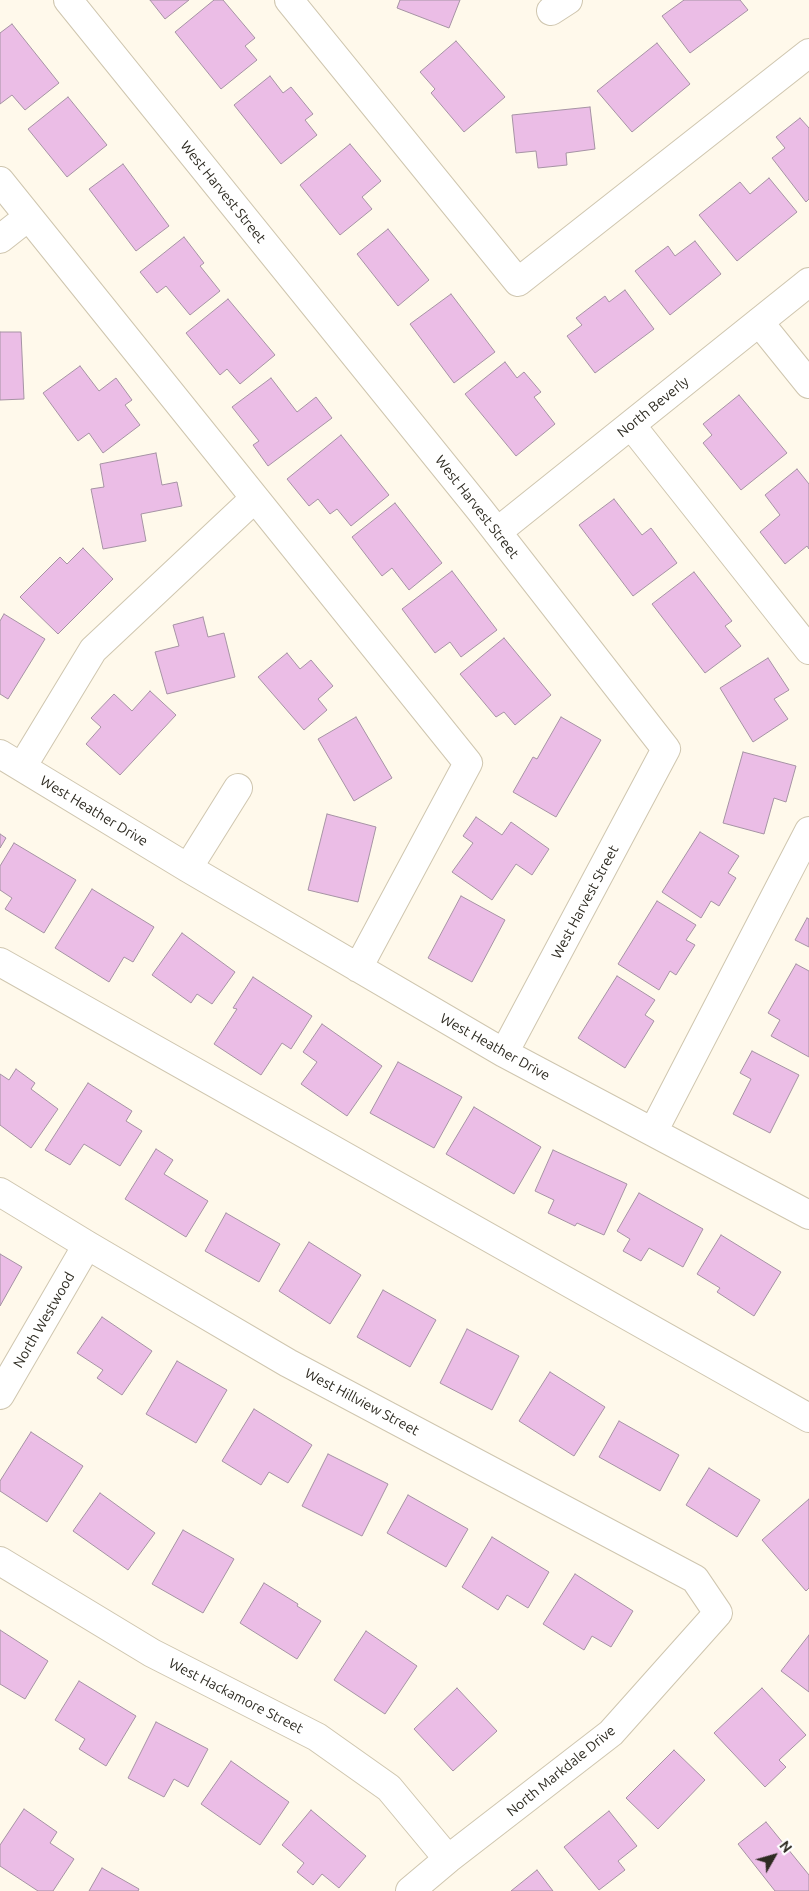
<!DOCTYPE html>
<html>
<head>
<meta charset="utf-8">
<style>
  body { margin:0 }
  #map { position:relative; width:809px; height:1891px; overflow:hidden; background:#fff9eb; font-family:Ubuntu,sans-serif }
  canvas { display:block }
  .north { position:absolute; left:749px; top:1831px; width:50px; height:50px; -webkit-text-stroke:4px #fff; paint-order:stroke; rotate:52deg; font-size:14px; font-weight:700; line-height:20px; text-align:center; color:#2e2b22 }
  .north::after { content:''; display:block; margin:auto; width:18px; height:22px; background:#2e2b22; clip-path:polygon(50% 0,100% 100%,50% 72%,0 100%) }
</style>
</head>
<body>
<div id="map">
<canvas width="809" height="1891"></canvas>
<div class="north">N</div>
</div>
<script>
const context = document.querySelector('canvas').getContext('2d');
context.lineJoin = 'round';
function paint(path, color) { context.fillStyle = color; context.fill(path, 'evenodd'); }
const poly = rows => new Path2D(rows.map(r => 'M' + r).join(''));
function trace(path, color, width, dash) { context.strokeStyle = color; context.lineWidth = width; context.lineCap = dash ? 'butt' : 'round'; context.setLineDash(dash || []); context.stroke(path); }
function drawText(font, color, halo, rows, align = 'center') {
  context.font = font + ' Ubuntu,sans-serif'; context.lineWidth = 4.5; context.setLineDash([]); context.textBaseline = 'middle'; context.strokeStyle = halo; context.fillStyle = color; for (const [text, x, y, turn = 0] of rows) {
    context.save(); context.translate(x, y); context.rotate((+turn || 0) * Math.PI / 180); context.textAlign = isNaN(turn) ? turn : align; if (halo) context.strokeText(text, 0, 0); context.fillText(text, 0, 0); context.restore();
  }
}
const building = poly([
  [150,0,189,0,165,19,150,0],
  [214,0,223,0,255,38,245,46,257,60,221,89,175,32,214,0],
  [400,0,460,0,449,28,397,8,400,0],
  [684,0,740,0,748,10,690,53,662,16,684,0],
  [12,24,59,83,25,110,12,95,0,104,0,33,12,24],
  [456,41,505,97,464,132,431,93,435,89,420,72,456,41],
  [657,43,690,84,632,132,597,91,657,43],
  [270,76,283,93,291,87,313,114,305,120,317,135,281,164,234,105,270,76],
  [68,97,107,145,67,177,28,129,68,97],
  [590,107,595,149,566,153,567,165,538,168,536,151,516,153,512,115,590,107],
  [800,118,809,128,809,199,806,202,772,158,785,148,776,137,800,118],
  [350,144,381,181,362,197,372,209,340,235,300,185,350,144],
  [123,164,169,226,136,251,89,189,123,164],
  [769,178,797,212,737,261,699,215,740,182,750,194,769,178],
  [388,229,429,280,398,306,357,254,388,229],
  [184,237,204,263,200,266,220,291,190,315,166,286,157,293,140,272,184,237],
  [695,241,721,274,670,315,635,271,668,246,675,256,695,241],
  [625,290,654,329,595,373,567,336,582,325,576,318,605,296,609,302,625,290],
  [451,294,495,352,454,383,410,324,451,294],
  [228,299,275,355,240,384,227,369,220,375,186,333,228,299],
  [0,332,21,332,24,399,0,400,0,332],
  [505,362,517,378,524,372,541,392,534,397,555,424,516,456,465,394,505,362],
  [80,366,99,391,116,378,132,400,125,405,140,425,103,453,89,433,78,441,43,393,80,366],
  [271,378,297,412,316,397,332,418,268,466,253,445,259,441,232,407,271,378],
  [739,395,787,453,741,490,703,443,712,435,703,424,739,395],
  [341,435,389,495,351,526,337,509,330,514,318,499,309,506,287,479,341,435],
  [156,453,162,485,177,482,182,506,141,514,146,541,103,549,91,489,104,487,100,464,156,453],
  [797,469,809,484,809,549,807,546,785,564,760,532,780,515,765,495,797,469],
  [614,499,642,535,651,528,677,563,633,596,579,525,614,499],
  [395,503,442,563,409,590,392,568,382,576,352,537,395,503],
  [83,548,113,579,58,634,20,597,60,557,67,564,83,548],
  [452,571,497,630,461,657,450,642,435,653,402,609,452,571],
  [694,572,732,621,725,626,741,646,705,673,652,604,694,572],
  [4,614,45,639,8,699,0,694,0,621,4,614],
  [203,617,208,637,224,633,235,677,167,694,155,652,179,646,173,625,203,617],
  [504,638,551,695,515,725,504,712,496,717,460,674,504,638],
  [287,653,300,669,311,660,333,686,318,699,327,710,304,730,258,677,287,653],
  [768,658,789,690,774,699,788,719,753,742,720,688,768,658],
  [150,691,176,715,120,775,86,744,101,727,91,718,114,694,132,711,150,691],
  [356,717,392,778,354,801,318,739,356,717],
  [561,717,601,740,556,817,513,792,533,757,537,759,561,717],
  [743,752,796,766,786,802,774,798,764,834,723,823,743,752],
  [327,814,376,827,358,902,308,890,327,814],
  [476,817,502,835,511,822,549,849,532,875,516,864,492,900,452,872,473,843,463,836,476,817],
  [700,832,739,856,728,873,736,878,719,906,711,901,701,918,662,892,700,832],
  [0,834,6,838,0,848,0,834],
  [14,843,76,880,44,933,5,909,12,898,0,890,0,866,14,843],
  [92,889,154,927,133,962,124,957,109,982,55,948,92,889],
  [461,896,505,920,472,982,428,958,461,896],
  [657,901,696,925,686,940,695,945,676,975,670,971,659,990,618,964,657,901],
  [807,918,809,919,809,947,795,940,807,918],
  [182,933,235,972,212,1004,197,994,191,1003,152,975,182,933],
  [796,964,809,971,809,1057,771,1036,780,1020,768,1013,796,964],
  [617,976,655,1000,645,1015,654,1021,625,1068,578,1038,617,976],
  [253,977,312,1016,291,1049,282,1043,261,1075,214,1044,237,1009,233,1008,253,977],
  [322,1024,382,1066,347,1116,301,1084,317,1062,303,1052,322,1024],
  [752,1051,799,1075,770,1133,733,1114,751,1079,740,1073,752,1051],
  [398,1062,462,1097,434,1148,370,1113,398,1062],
  [16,1069,35,1083,31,1089,58,1109,31,1148,0,1125,0,1074,9,1080,16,1069],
  [88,1083,132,1111,126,1121,142,1131,120,1166,84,1144,70,1165,45,1150,88,1083],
  [474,1107,541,1147,514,1194,446,1154,474,1107],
  [156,1149,173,1160,164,1174,208,1201,186,1237,125,1199,156,1149],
  [553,1150,627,1184,604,1235,577,1223,575,1226,548,1213,554,1200,535,1191,553,1150],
  [639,1193,703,1229,683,1267,649,1248,641,1261,623,1251,630,1239,617,1231,639,1193],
  [226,1213,280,1244,259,1282,205,1251,226,1213],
  [721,1235,781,1272,754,1316,717,1292,720,1288,697,1274,721,1235],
  [309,1242,361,1275,330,1324,279,1291,309,1242],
  [0,1254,22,1267,0,1306,0,1254],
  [383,1290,436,1320,410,1367,357,1337,383,1290],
  [102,1317,152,1351,122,1395,97,1378,103,1370,77,1353,102,1317],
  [467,1329,519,1356,492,1410,440,1383,467,1329],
  [177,1361,227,1390,196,1443,146,1414,177,1361],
  [550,1372,605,1407,574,1456,519,1421,550,1372],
  [254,1409,312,1445,288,1483,269,1472,261,1485,222,1461,254,1409],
  [619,1421,679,1455,660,1491,599,1457,619,1421],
  [31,1432,83,1466,47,1522,0,1491,0,1481,31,1432],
  [328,1454,388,1484,362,1536,302,1506,328,1454],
  [709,1468,760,1500,737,1537,686,1505,709,1468],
  [100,1493,155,1533,128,1570,73,1531,100,1493],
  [408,1495,468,1529,446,1567,387,1533,408,1495],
  [809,1499,809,1588,806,1591,762,1540,809,1499],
  [183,1530,234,1559,203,1613,152,1584,183,1530],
  [492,1537,549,1572,528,1608,507,1595,498,1610,462,1587,492,1537],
  [575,1574,633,1611,611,1647,592,1636,584,1650,543,1624,575,1574],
  [264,1583,298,1604,297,1606,321,1621,297,1659,240,1623,264,1583],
  [0,1630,48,1661,25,1699,0,1684,0,1630],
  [366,1631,417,1666,385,1714,334,1680,366,1631],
  [809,1635,809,1692,781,1671,809,1635],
  [79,1681,136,1716,106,1766,79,1749,85,1739,55,1720,79,1681],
  [457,1688,497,1731,453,1771,414,1729,457,1688],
  [762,1688,806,1735,779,1760,786,1767,765,1787,714,1733,762,1688],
  [156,1722,208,1749,188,1787,174,1779,164,1797,128,1778,156,1722],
  [674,1750,705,1780,658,1829,626,1798,674,1750],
  [231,1761,289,1802,260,1845,201,1804,231,1761],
  [24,1809,57,1832,50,1843,74,1859,53,1891,38,1891,0,1866,0,1845,24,1809],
  [311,1810,366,1856,339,1888,322,1874,313,1885,297,1872,304,1863,282,1845,311,1810],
  [609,1811,637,1846,618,1861,625,1870,599,1890,564,1847,609,1811],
  [766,1822,809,1875,809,1891,775,1891,738,1844,766,1822],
  [102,1868,139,1889,138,1891,89,1891,102,1868],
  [537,1870,553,1891,511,1891,537,1870]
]);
paint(building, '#ebbde6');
trace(building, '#a693a4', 1);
const minor = poly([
  [68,0,480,510,666,749,504,1053],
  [289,0,518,282,809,53],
  [551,11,568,0],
  [0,181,468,763,358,968],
  [0,239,28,217],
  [759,322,809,384],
  [631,425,809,650],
  [497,532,809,282],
  [0,754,188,868,504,1053,809,1215],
  [22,767,93,650,255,498],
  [188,868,238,788],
  [0,962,809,1418],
  [653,1132,809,831],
  [0,1192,87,1245,288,1363,695,1579,718,1613,611,1733,448,1859,410,1891],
  [0,1395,87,1245],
  [0,1561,152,1653,317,1737,389,1788,448,1859]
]);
trace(minor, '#cfc6af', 30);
trace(minor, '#fff', 28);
drawText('14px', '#2e2b22', '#fff', [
  ["West Harvest Street",223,192,51],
  ["North Beverly",653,407,-39],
  ["West Harvest Street",477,507,52],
  ["West Heather Drive",94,811,31],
  ["West Harvest Street",585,902,-62],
  ["West Heather Drive",495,1047,29],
  ["North Westwood",44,1320,-60],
  ["West Hillview Street",362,1402,28],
  ["West Hackamore Street",236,1696,27],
  ["North Markdale Drive",561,1771,-39]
]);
</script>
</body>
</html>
